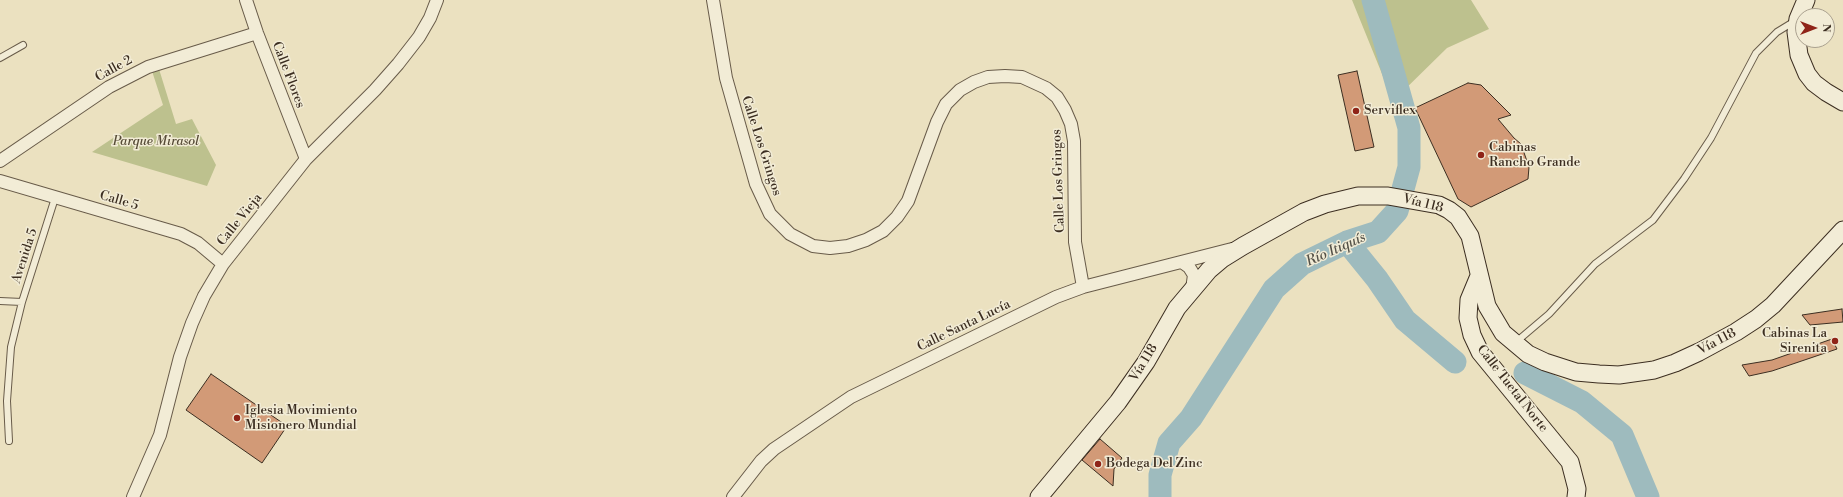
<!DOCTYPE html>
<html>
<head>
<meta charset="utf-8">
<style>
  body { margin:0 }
  #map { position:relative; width:1843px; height:497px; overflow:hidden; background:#ebe1c0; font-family:"Libre Bodoni",serif }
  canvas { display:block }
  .north { position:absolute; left:1795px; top:8px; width:40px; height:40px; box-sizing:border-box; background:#f2ecd6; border:1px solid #a9a08e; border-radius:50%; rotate:90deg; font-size:11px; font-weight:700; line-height:16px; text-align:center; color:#3c2e21 }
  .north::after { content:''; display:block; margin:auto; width:14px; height:18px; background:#8f2418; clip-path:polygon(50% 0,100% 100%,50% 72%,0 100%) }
</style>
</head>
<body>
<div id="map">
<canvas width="1843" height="497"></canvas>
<div class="north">N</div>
</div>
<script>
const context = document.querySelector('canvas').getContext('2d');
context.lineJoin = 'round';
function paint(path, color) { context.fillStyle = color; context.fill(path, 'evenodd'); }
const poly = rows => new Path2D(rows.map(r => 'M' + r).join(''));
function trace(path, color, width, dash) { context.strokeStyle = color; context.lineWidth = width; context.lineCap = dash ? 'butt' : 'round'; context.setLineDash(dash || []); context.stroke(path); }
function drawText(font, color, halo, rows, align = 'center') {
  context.font = font + ' "Libre Bodoni",serif'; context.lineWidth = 3; context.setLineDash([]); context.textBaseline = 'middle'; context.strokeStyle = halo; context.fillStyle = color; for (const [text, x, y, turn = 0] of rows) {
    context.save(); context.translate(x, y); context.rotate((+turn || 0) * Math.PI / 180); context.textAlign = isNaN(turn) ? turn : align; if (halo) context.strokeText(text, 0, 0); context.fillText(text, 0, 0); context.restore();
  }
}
paint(poly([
  [1352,0,1471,0,1489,29,1447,48,1393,101],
  [159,69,176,124,192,119,216,165,207,186,92,152,163,105,152,71]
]), '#bdc18e');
trace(poly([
  [1347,242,1377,279,1405,320,1455,362],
  [1525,373,1582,402,1622,435,1648,497],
  [1160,497,1160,475,1169,443,1191,418,1274,289,1302,264,1347,242,1378,232,1397,211,1409,167,1409,128,1373,0]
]), '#9ebbbe', 23);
const building = poly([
  [1357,71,1374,147,1355,151,1338,75,1357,71],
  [1468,83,1481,85,1511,115,1498,119,1514,138,1521,144,1529,167,1528,179,1471,207,1458,199,1415,108,1468,83],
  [1842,309,1843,322,1810,325,1802,315,1842,309],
  [1832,339,1837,349,1772,371,1749,376,1742,365,1772,360,1832,339],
  [211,374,287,426,262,463,186,410,211,374],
  [1100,439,1122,458,1114,469,1113,486,1082,460,1100,439]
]);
paint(building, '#d29a77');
trace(building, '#3c2e21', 1);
const lane = poly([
  [0,58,23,45],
  [0,301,22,302],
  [1516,342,1549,314,1595,264,1653,220,1684,179,1711,138,1756,53,1777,32,1795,21],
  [9,441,7,401,11,347,22,302,55,198]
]);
const street = poly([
  [246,0,257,33,306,159],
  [713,0,726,78,756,184,770,214,790,234,813,246,830,248,848,246,866,240,883,231,897,217,908,201,937,122,946,104,960,90,974,82,988,77,1005,76,1022,77,1046,88,1057,97,1065,110,1071,124,1074,141,1075,242,1083,287],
  [0,161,109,87,148,67,257,33],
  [0,181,181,234,198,243,223,264],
  [1182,262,1189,267,1194,275,1192,289],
  [133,497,160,435,180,357,192,323,204,296,223,264,306,159,375,90,398,64,419,37,430,18,437,0],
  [733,497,761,461,774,449,851,397,1056,297,1083,287,1232,249]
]);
const secondary = poly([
  [1806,0,1798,19,1796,32,1799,55,1807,74,1814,83,1826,92,1843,102],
  [1479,276,1469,300,1468,318,1472,335,1480,352,1570,462,1577,489,1576,497],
  [1039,497,1118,402,1146,362,1177,308,1209,270,1222,259,1243,246,1304,212,1325,204,1358,196,1388,196,1439,205,1449,210,1458,217,1470,236,1487,306,1503,333,1528,354,1545,362,1576,372,1599,374,1619,375,1654,370,1675,363,1699,352,1736,332,1756,319,1773,305,1843,230]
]);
trace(lane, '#685b49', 8);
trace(street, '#685b49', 14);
trace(secondary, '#3c2e21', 19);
trace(lane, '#f2ecd6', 6);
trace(street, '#f2ecd6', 12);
trace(secondary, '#f2ecd6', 17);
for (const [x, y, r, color] of [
  [1356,111,4,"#8f2418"],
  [1481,155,4,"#8f2418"],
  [1835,341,4,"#8f2418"],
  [237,418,4,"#8f2418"],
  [1098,464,4,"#8f2418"]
]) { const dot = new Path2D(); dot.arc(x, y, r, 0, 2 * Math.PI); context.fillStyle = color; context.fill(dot); trace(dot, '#f2ecd6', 1.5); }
drawText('13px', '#3c2e21', '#f2ecd6', [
  ["Calle 2",114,69,-29],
  ["Calle Flores",288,75,69],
  ["Calle Los Gringos",761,146,72],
  ["Calle Los Gringos",1059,181,-92],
  ["Calle 5",119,201,16],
  ["Vía 118",1423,204,14],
  ["Calle Vieja",240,220,-51],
  ["Avenida 5",25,256,-72],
  ["Calle Santa Lucía",964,326,-26],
  ["Vía 118",1717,342,-28],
  ["Vía 118",1144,363,-59],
  ["Calle Tuetal Norte",1512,389,52]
]);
drawText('13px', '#3c2e21', '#f2ecd6', [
  ["Serviflex",1364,111],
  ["Cabinas",1489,148],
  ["Rancho Grande",1489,163],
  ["Cabinas La",1827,334,"right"],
  ["Sirenita",1827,349,"right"],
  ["Iglesia Movimiento",245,411],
  ["Misionero Mundial",245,426],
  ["Bodega Del Zinc",1106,464]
], 'left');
drawText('italic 13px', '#564b37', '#f2ecd6', [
  ["Parque Mirasol",156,142]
]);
drawText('italic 14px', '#545148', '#f2ecd6', [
  ["Río Itiquís",1336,250,-24]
]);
</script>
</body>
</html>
